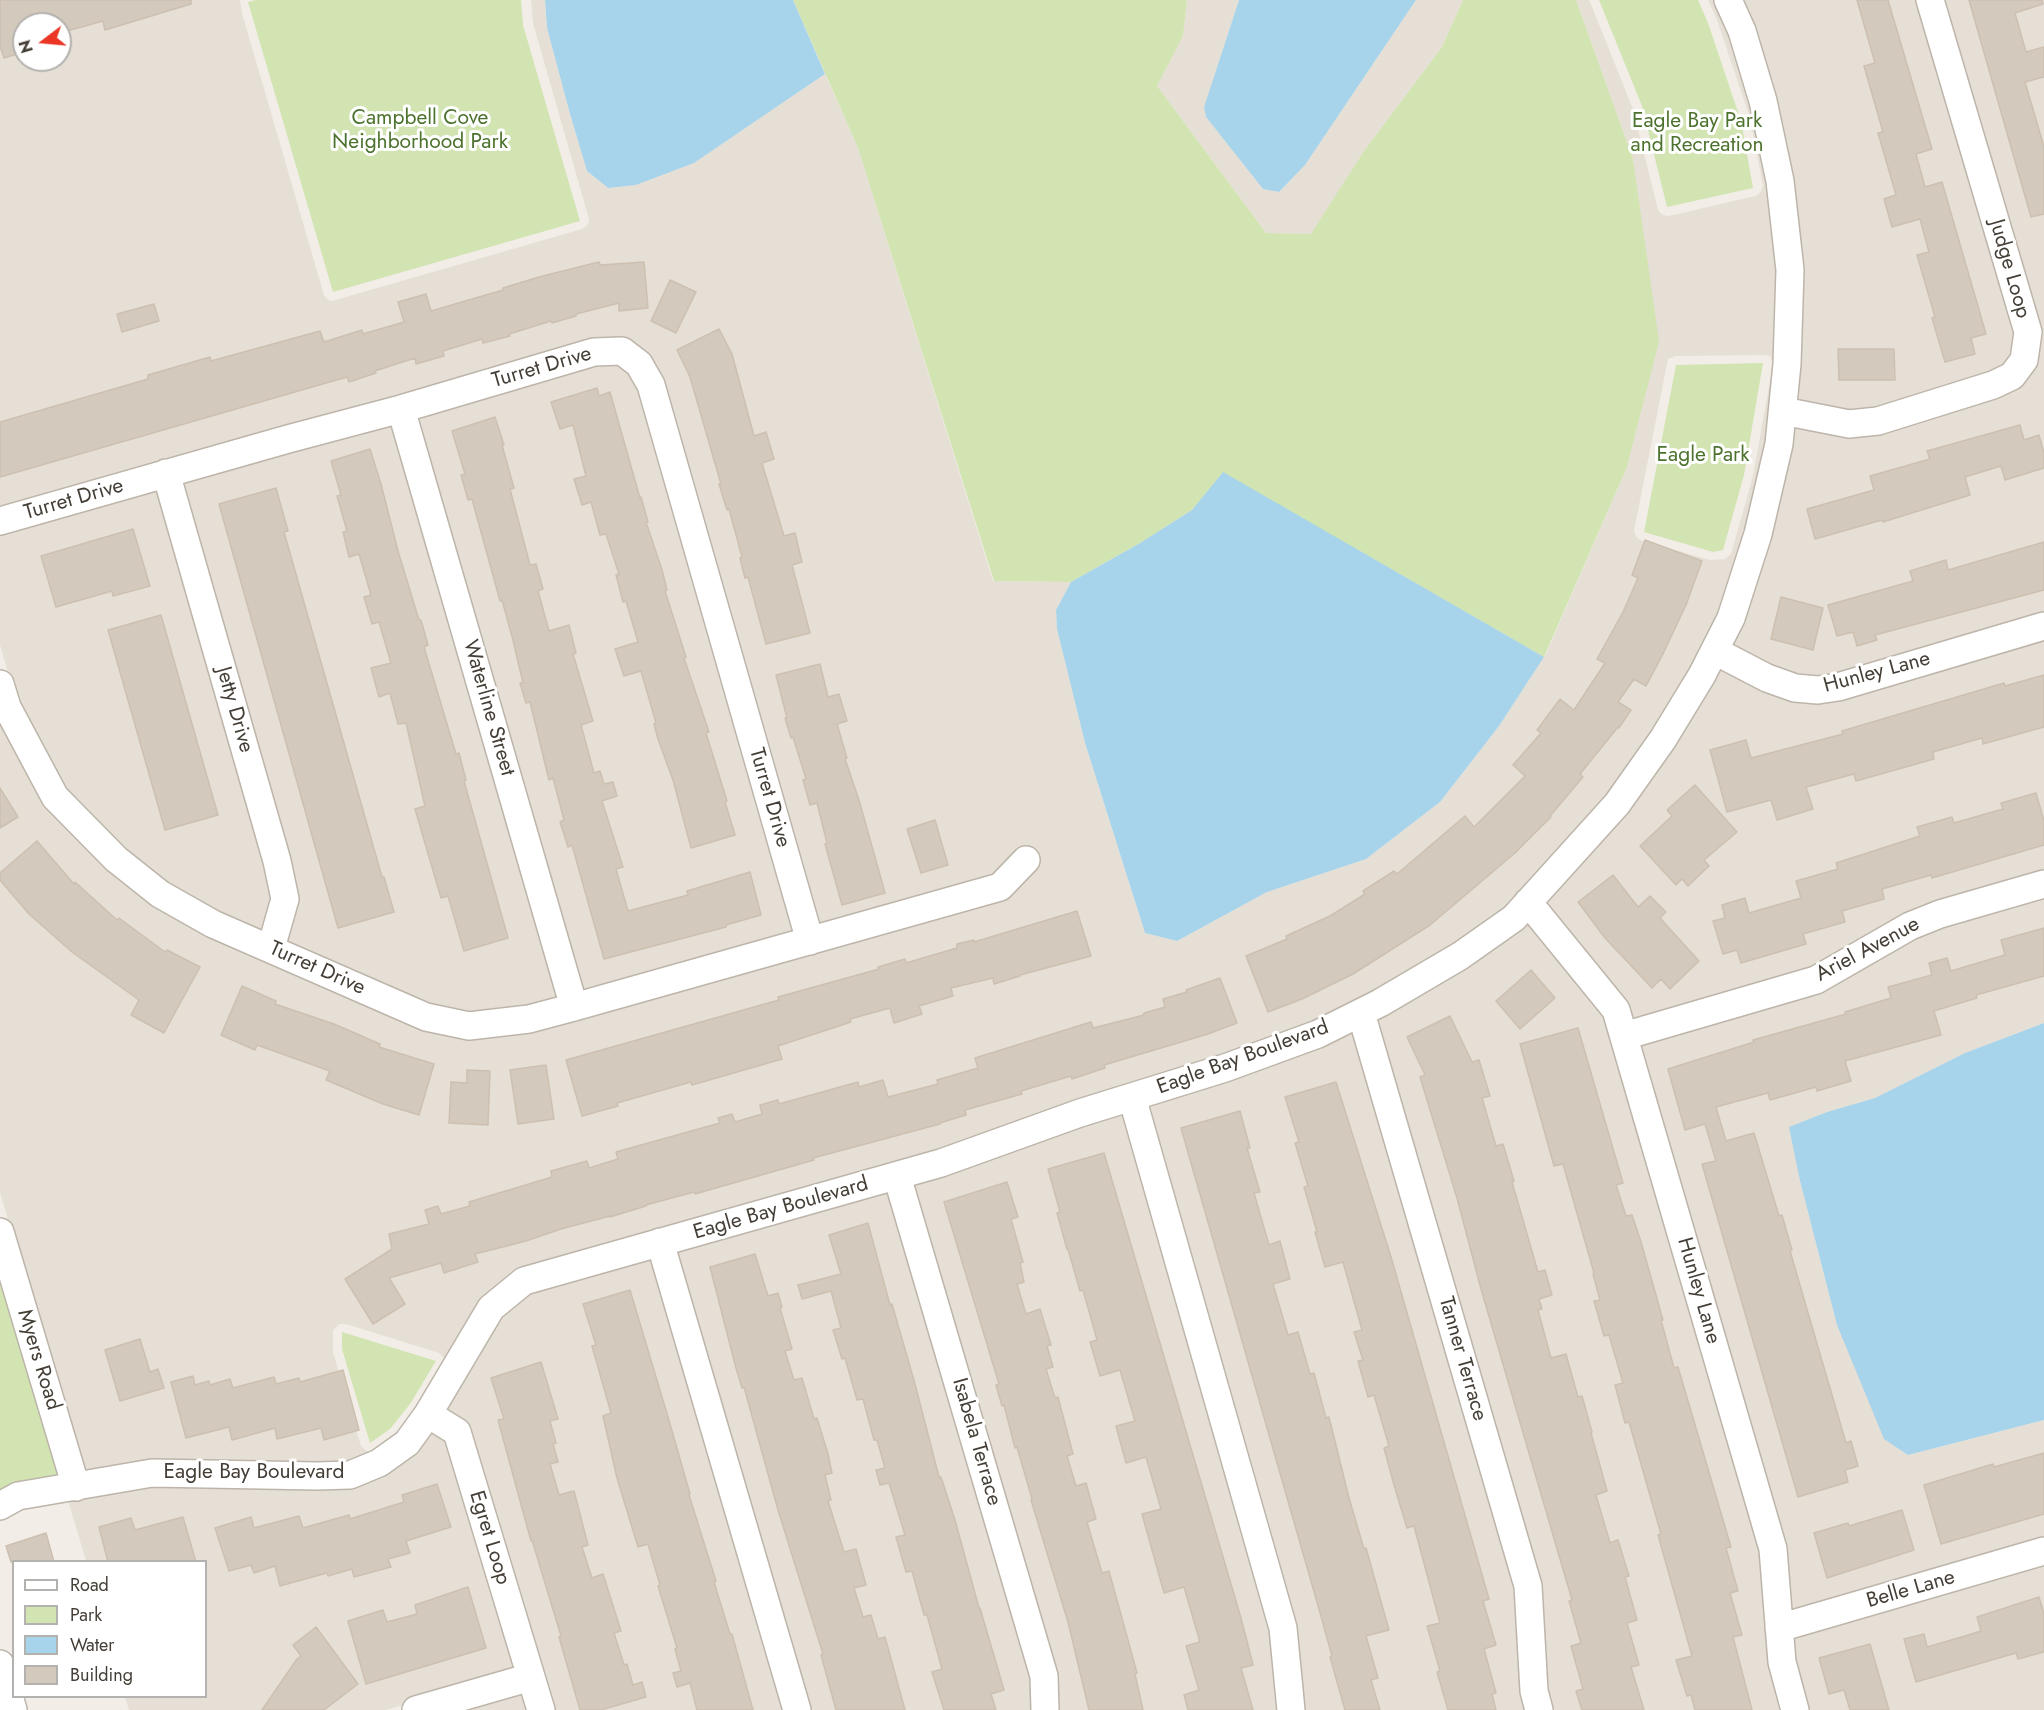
<!DOCTYPE html>
<html>
<head>
<meta charset="utf-8">
<style>
  body { margin:0 }
  #map { position:relative; width:2044px; height:1710px; overflow:hidden; background:#f2eee7; font-family:Jost,sans-serif }
  canvas { display:block }
  .legend { position:absolute; left:12px; top:1560px; width:195px; height:138px; box-sizing:border-box; background:#fff; border:2px solid #b4b2af; margin:0; padding:8px 10px; list-style:none; font-size:18px; color:#443e36 }
  .legend li { display:flex; align-items:center; gap:12px; height:30px }
  .legend b { width:30px; border:2px solid #b4b2af }
  .north { position:absolute; left:12px; top:12px; width:60px; height:60px; box-sizing:border-box; background:#fff; border:2px solid #b4b2af; border-radius:50%; rotate:254deg; font-size:16px; font-weight:700; line-height:24px; text-align:center; color:#443e36 }
  .north::after { content:''; display:block; margin:auto; width:21px; height:27px; background:#eb3525; clip-path:polygon(50% 0,100% 100%,50% 72%,0 100%) }
</style>
</head>
<body>
<div id="map">
<canvas width="2044" height="1710"></canvas>
<ul class="legend">
<li><b style="height:8px;background:#fff"></b>Road</li>
<li><b style="height:16px;background:#d1e4b2"></b>Park</li>
<li><b style="height:16px;background:#a7d4eb"></b>Water</li>
<li><b style="height:16px;background:#d3c9bd"></b>Building</li>
</ul>
<div class="north">N</div>
</div>
<script>
const context = document.querySelector('canvas').getContext('2d');
context.lineJoin = 'round';
function paint(path, color) { context.fillStyle = color; context.fill(path, 'evenodd'); }
const poly = rows => new Path2D(rows.map(r => 'M' + r).join(''));
function trace(path, color, width, dash) { context.strokeStyle = color; context.lineWidth = width; context.lineCap = dash ? 'butt' : 'round'; context.setLineDash(dash || []); context.stroke(path); }
function drawText(font, color, halo, rows, align = 'center') {
  context.font = font + ' Jost,sans-serif'; context.lineWidth = 6; context.setLineDash([]); context.textBaseline = 'middle'; context.strokeStyle = halo; context.fillStyle = color; for (const [text, x, y, turn = 0] of rows) {
    context.save(); context.translate(x, y); context.rotate((+turn || 0) * Math.PI / 180); context.textAlign = isNaN(turn) ? turn : align; if (halo) context.strokeText(text, 0, 0); context.fillText(text, 0, 0); context.restore();
  }
}
paint(poly([
  [0,0,240,0,242,13,324,295,327,299,332,301,582,229,588,225,589,219,533,23,531,0,545,0,547,28,570,114,587,171,608,188,636,185,694,163,825,74,858,148,993,581,1071,582,1056,610,1057,629,1085,743,1145,933,1177,941,1267,892,1366,859,1440,802,1499,726,1546,654,1627,467,1658,341,1633,159,1576,0,1589,0,1590,2,1633,109,1658,210,1663,215,1669,216,1755,196,1760,193,1763,186,1750,118,1717,20,1708,0,1715,0,1732,35,1752,103,1770,183,1779,271,1777,364,1769,419,1771,420,1768,443,1747,532,1721,615,1692,671,1654,735,1608,799,1553,862,1521,895,1513,901,1514,903,1506,911,1453,948,1375,994,1348,1006,1348,1008,1314,1026,1222,1058,1077,1104,938,1153,521,1271,481,1304,418,1409,399,1436,374,1455,348,1465,318,1466,153,1463,84,1475,0,1193,0,717,46,804,107,866,154,902,208,933,420,1026,470,1036,530,1029,625,1004,1003,897,1009,893,1041,859,1025,847,994,879,818,929,662,382,649,359,629,343,622,341,591,343,399,399,296,426,0,511],
  [24,24,60,24,60,60,24,60],
  [1764,355,1770,356,1773,364,1753,476,1731,554,1725,559,1710,560,1640,540,1636,537,1634,531,1668,359,1676,356],
  [340,1324,346,1324,439,1353,445,1359,444,1365,418,1409,398,1433,373,1451,367,1451,361,1446,333,1352,333,1330],
  [1187,0,1239,0,1204,107,1206,117,1263,189,1279,192,1305,165,1416,0,1463,0,1442,47,1364,151,1312,234,1266,233,1157,86,1183,36],
  [1740,0,1919,0,2017,333,2014,357,2004,369,1876,412,1850,413,1794,403,1799,363],
  [1942,0,2044,0,2044,615,1836,677,1798,678,1729,646,1792,424,1846,433,2033,365],
  [617,361,630,371,641,389,797,935,582,995,415,415,595,362],
  [393,421,560,1000,470,1016,430,1008,284,942,180,480],
  [158,486,274,899,264,934,219,915,167,886,124,851,64,791,17,703,0,645,0,532],
  [2044,636,2044,873,1811,971,1632,1024,1542,902,1719,665,1763,688],
  [2044,894,2044,1023,1965,1053,1875,1098,1827,1112,1790,1127,1800,1181,1837,1325,1908,1455,2044,1420,2044,1541,1789,1615,1637,1043,1914,935],
  [1527,919,1606,1015,1762,1552,1784,1710,1551,1710,1374,1017],
  [1353,1028,1517,1588,1528,1710,1302,1710,1145,1103],
  [1124,1110,1273,1630,1280,1710,1056,1710,910,1182],
  [889,1189,1033,1678,1034,1710,808,1710,673,1249],
  [652,1255,785,1710,552,1710,442,1410,500,1314,529,1290],
  [430,1428,448,1438,518,1670,386,1710,129,1710,125,1697,206,1696,206,1562,86,1561,68,1500,152,1483,316,1486],
  [2044,1562,2044,1710,1807,1710,1793,1660,1791,1635],
  [523,1689,529,1710,451,1710]
]), '#e6dfd5');
paint(poly([
  [256,0,521,0,523,25,580,221,333,292,248,2],
  [793,0,1187,0,1183,36,1157,86,1266,233,1311,234,1364,151,1442,47,1463,0,1576,0,1633,159,1659,341,1627,467,1544,657,1223,473,1192,510,1140,543,1071,582,994,581,858,148],
  [1599,0,1698,0,1708,23,1741,121,1753,188,1667,207,1642,106],
  [1763,363,1744,475,1723,550,1713,552,1644,532,1676,365],
  [0,1271,62,1479,0,1495],
  [342,1332,436,1361,410,1404,390,1429,370,1443,342,1349]
]), '#d1e4b2');
paint(poly([
  [545,0,793,0,825,74,694,163,636,185,608,188,587,171,570,114,547,28],
  [1239,0,1416,0,1305,165,1279,192,1263,189,1206,117,1204,107],
  [1223,472,1544,657,1499,726,1440,802,1366,859,1267,892,1177,941,1145,933,1085,743,1057,629,1056,610,1071,582,1140,543,1192,510],
  [2044,1023,2044,1420,1908,1455,1884,1439,1837,1325,1800,1181,1789,1127,1827,1112,1875,1098,1965,1053]
]), '#a7d4eb');
const building = poly([
  [0,0,191,0,191,4,105,30,103,21,60,33,60,24,24,24,24,52,4,58,0,46,0,0],
  [1857,0,1888,0,1932,149,1916,154,1925,187,1942,182,1986,334,1971,338,1975,354,1945,362,1932,318,1935,317,1917,255,1929,252,1920,219,1892,227,1884,199,1896,195,1878,133,1883,132,1864,66,1875,63,1857,0],
  [1969,0,2042,0,2043,4,2015,13,2026,52,2044,47,2044,77,2025,82,2044,147,2044,214,2031,217,1969,0],
  [599,262,600,265,644,262,648,308,619,311,619,303,576,314,576,316,552,323,551,321,509,334,510,336,483,343,482,339,443,351,444,356,416,364,415,358,375,371,376,373,349,382,347,377,0,477,0,422,148,379,148,375,210,357,211,361,320,331,324,342,362,330,363,334,404,322,398,302,426,294,431,311,503,290,503,288,539,277,599,262],
  [670,280,696,292,676,333,651,321,670,280],
  [154,304,159,321,122,332,117,314,154,304],
  [719,329,732,354,754,436,766,432,774,459,762,463,784,536,795,533,802,562,792,565,810,633,766,644,748,577,745,578,740,558,742,557,729,509,727,510,719,484,721,484,690,377,677,350,719,329],
  [1838,349,1894,349,1895,380,1839,380,1838,349],
  [597,388,599,396,610,392,640,498,641,497,648,522,646,522,662,570,667,590,665,591,686,657,684,658,709,732,706,733,727,801,725,802,735,835,691,848,673,780,658,739,654,724,656,723,641,671,624,676,615,649,638,642,626,601,623,602,616,575,619,574,606,534,600,535,591,502,582,505,574,479,586,476,573,425,560,429,551,402,597,388],
  [495,417,504,445,502,445,514,488,510,489,530,565,536,564,543,589,538,591,549,631,569,625,576,653,573,654,593,721,581,725,594,773,600,771,604,784,613,782,617,796,602,801,623,867,616,869,628,911,688,895,687,891,750,872,761,915,726,925,726,927,604,959,572,845,568,847,560,822,564,820,553,778,549,780,530,702,526,703,520,683,523,683,513,640,502,600,500,601,472,499,468,500,461,475,465,474,452,431,495,417],
  [2020,425,2024,440,2039,435,2044,453,2044,468,2005,480,2001,466,1965,477,1970,495,1883,522,1882,520,1815,539,1807,509,1874,490,1870,476,1930,459,1927,451,2020,425],
  [370,449,381,484,398,551,419,620,421,620,428,645,424,647,456,754,459,753,466,780,464,781,508,938,464,951,448,896,441,898,415,809,425,806,406,723,398,724,390,693,379,697,371,668,391,663,379,622,372,624,364,597,371,595,359,554,349,557,343,532,347,531,337,496,341,495,331,461,370,449],
  [276,488,288,531,284,532,382,877,384,877,394,912,338,928,219,504,276,488],
  [133,529,150,586,113,596,112,591,56,607,41,556,133,529],
  [1645,540,1702,561,1686,605,1662,656,1646,686,1634,679,1618,702,1631,710,1619,728,1618,727,1580,774,1583,777,1550,816,1551,817,1515,853,1430,925,1353,974,1302,999,1268,1012,1246,956,1287,939,1286,936,1330,916,1365,894,1363,891,1394,871,1397,874,1465,816,1474,827,1525,776,1513,765,1541,733,1537,730,1560,699,1574,710,1605,663,1597,659,1623,612,1638,578,1632,575,1645,540],
  [2044,542,2044,590,1875,635,1877,640,1857,646,1853,632,1837,636,1828,605,1913,581,1910,571,1946,560,1948,570,2044,542],
  [1781,597,1823,608,1813,650,1771,639,1781,597],
  [161,615,218,815,165,830,108,630,161,615],
  [820,664,828,697,839,694,847,721,837,724,847,758,845,759,859,800,885,893,842,905,825,844,827,843,817,803,810,805,803,780,806,779,793,737,791,738,785,718,787,718,776,675,820,664],
  [2044,675,2044,727,1983,744,1982,738,1933,752,1934,759,1856,781,1854,774,1806,787,1813,809,1777,820,1771,800,1727,812,1710,750,1746,740,1751,758,1843,734,1842,731,2004,683,2005,686,2044,675],
  [1695,785,1737,832,1704,860,1709,866,1688,886,1682,879,1676,885,1640,846,1672,816,1667,810,1695,785],
  [0,788,18,817,0,828,0,788],
  [2036,793,2044,821,2044,845,1932,878,1931,875,1882,889,1884,899,1842,911,1845,922,1803,934,1806,944,1741,963,1737,950,1723,954,1713,921,1725,918,1722,905,1745,898,1749,913,1801,898,1796,881,1838,869,1836,863,1920,836,1917,827,1952,817,1954,823,2003,809,2001,803,2036,793],
  [935,820,948,865,921,873,907,829,935,820],
  [37,841,74,884,75,882,117,920,119,918,165,952,167,950,200,967,164,1033,131,1015,139,1000,72,952,29,914,0,880,0,873,37,841],
  [1613,875,1638,907,1650,896,1666,912,1660,918,1699,961,1670,989,1661,979,1652,988,1605,938,1578,902,1613,875],
  [1077,911,1091,956,1020,975,1020,976,994,984,993,978,951,988,953,996,919,1006,922,1014,894,1023,890,1008,850,1019,851,1022,778,1046,782,1059,692,1085,691,1082,617,1103,618,1106,582,1116,566,1060,779,1000,778,997,879,969,878,967,905,959,906,963,957,948,957,944,974,940,974,942,1077,911],
  [2044,928,2044,976,1976,995,1977,998,1934,1011,1941,1035,1845,1061,1851,1081,1817,1091,1816,1087,1770,1100,1768,1093,1716,1107,1726,1141,1754,1133,1779,1216,1782,1215,1792,1250,1790,1251,1846,1443,1851,1441,1858,1466,1845,1470,1848,1482,1798,1497,1702,1164,1716,1161,1705,1124,1685,1130,1668,1069,1754,1042,1753,1040,1846,1014,1845,1012,1891,998,1888,987,1932,975,1929,963,1947,958,1951,971,1991,959,2005,955,2001,940,2044,928],
  [1531,970,1555,998,1520,1029,1496,1001,1531,970],
  [1220,978,1237,1023,1208,1034,1104,1065,1105,1068,1072,1079,1071,1076,1021,1091,1022,1094,965,1110,966,1115,940,1123,940,1124,813,1158,814,1160,695,1194,694,1192,646,1205,646,1206,610,1217,610,1216,561,1229,526,1241,475,1254,478,1262,444,1273,441,1263,389,1278,405,1304,373,1324,345,1279,392,1249,389,1234,429,1224,425,1210,438,1206,441,1214,470,1206,469,1202,552,1177,551,1171,587,1161,589,1168,618,1159,616,1152,720,1123,718,1118,732,1114,735,1122,762,1114,760,1105,778,1100,779,1104,858,1082,859,1087,883,1080,888,1097,938,1084,937,1080,978,1068,975,1058,1091,1022,1093,1028,1144,1015,1144,1013,1165,1007,1163,999,1187,992,1186,990,1220,978],
  [242,986,276,1001,275,1004,334,1024,380,1044,379,1047,434,1064,419,1115,383,1104,326,1080,330,1071,257,1045,255,1050,221,1035,242,986],
  [1450,1016,1472,1062,1479,1060,1490,1096,1482,1098,1496,1146,1503,1144,1514,1181,1512,1182,1538,1272,1545,1270,1552,1295,1539,1299,1542,1309,1538,1310,1551,1358,1566,1354,1578,1397,1582,1396,1592,1432,1591,1433,1607,1491,1596,1495,1610,1543,1618,1540,1629,1576,1625,1577,1637,1620,1627,1623,1639,1665,1631,1667,1644,1710,1582,1710,1576,1691,1583,1689,1571,1646,1581,1643,1569,1601,1572,1600,1481,1289,1457,1198,1420,1077,1425,1075,1407,1037,1450,1016],
  [1578,1028,1623,1183,1616,1185,1626,1216,1632,1215,1641,1242,1663,1320,1661,1320,1674,1368,1678,1367,1731,1547,1726,1548,1738,1591,1730,1593,1742,1635,1733,1637,1752,1710,1695,1710,1691,1695,1687,1696,1676,1660,1692,1656,1658,1535,1661,1534,1629,1422,1625,1423,1615,1385,1623,1383,1609,1335,1604,1336,1594,1301,1600,1300,1593,1274,1594,1273,1563,1164,1554,1166,1520,1044,1578,1028],
  [546,1065,554,1119,518,1124,510,1070,546,1065],
  [467,1070,490,1071,488,1125,449,1123,451,1082,467,1083,467,1070],
  [1336,1082,1391,1257,1489,1599,1483,1601,1496,1645,1484,1649,1496,1693,1492,1694,1496,1710,1448,1710,1437,1672,1440,1671,1427,1626,1440,1623,1414,1526,1407,1528,1394,1485,1384,1448,1389,1446,1374,1395,1368,1397,1358,1361,1363,1360,1354,1332,1362,1330,1343,1262,1325,1267,1315,1232,1317,1232,1304,1187,1308,1186,1295,1143,1299,1142,1285,1097,1336,1082],
  [1240,1111,1250,1148,1247,1148,1260,1192,1254,1193,1269,1245,1280,1241,1290,1279,1273,1284,1288,1335,1298,1332,1310,1374,1314,1373,1326,1418,1329,1417,1349,1498,1364,1549,1366,1548,1389,1630,1366,1636,1378,1678,1371,1680,1380,1710,1345,1710,1330,1657,1332,1656,1319,1609,1181,1128,1240,1111],
  [1104,1153,1241,1618,1253,1665,1241,1668,1253,1710,1188,1710,1184,1695,1199,1690,1186,1646,1200,1642,1184,1587,1164,1593,1142,1514,1161,1509,1146,1457,1126,1463,1116,1426,1135,1421,1120,1370,1100,1376,1090,1342,1097,1340,1083,1290,1080,1291,1068,1249,1067,1249,1057,1213,1060,1212,1048,1169,1104,1153],
  [1007,1182,1018,1217,1011,1219,1023,1262,1020,1263,1024,1282,1017,1284,1026,1314,1040,1309,1051,1345,1047,1346,1053,1367,1046,1369,1055,1398,1058,1397,1073,1454,1067,1456,1076,1486,1086,1483,1096,1519,1087,1522,1102,1573,1109,1571,1137,1673,1135,1674,1143,1710,1089,1710,1068,1622,1031,1500,1032,1499,1017,1447,1015,1448,1004,1405,1002,1406,996,1385,999,1384,944,1202,1007,1182],
  [868,1223,890,1305,892,1304,915,1384,939,1477,941,1477,955,1520,979,1608,980,1608,1004,1690,991,1694,996,1710,944,1710,932,1672,942,1669,927,1615,924,1615,912,1571,906,1572,896,1537,905,1535,889,1483,880,1485,876,1470,885,1468,877,1440,874,1440,863,1399,857,1400,845,1358,842,1359,833,1330,841,1328,831,1291,802,1299,798,1285,841,1274,829,1235,868,1223],
  [755,1254,768,1296,778,1293,782,1307,780,1308,792,1349,785,1351,794,1380,802,1378,814,1419,817,1418,828,1454,832,1473,825,1475,831,1500,828,1501,844,1552,856,1549,866,1585,854,1588,863,1617,871,1615,878,1639,885,1637,905,1710,836,1710,821,1655,823,1654,778,1510,744,1387,742,1388,736,1368,710,1267,755,1254],
  [630,1290,668,1417,690,1494,689,1495,716,1581,714,1582,730,1634,732,1634,753,1710,697,1710,690,1683,677,1687,673,1673,681,1671,675,1649,677,1648,658,1586,660,1585,648,1544,638,1547,617,1478,603,1416,611,1413,592,1346,596,1345,583,1304,630,1290],
  [140,1339,150,1372,158,1369,164,1388,120,1401,105,1350,140,1339],
  [541,1362,558,1419,550,1421,556,1443,553,1444,558,1462,550,1464,559,1495,574,1491,588,1545,582,1547,592,1578,603,1574,621,1631,614,1633,624,1665,627,1664,633,1685,642,1682,646,1697,601,1710,580,1710,559,1637,561,1636,532,1540,531,1541,498,1420,504,1419,491,1378,541,1362],
  [343,1370,359,1430,324,1440,321,1428,277,1439,275,1428,232,1440,229,1427,186,1438,171,1382,193,1376,195,1385,209,1381,210,1385,230,1379,233,1388,274,1377,276,1384,299,1378,300,1382,343,1370],
  [2044,1453,2044,1514,1941,1544,1924,1485,1993,1464,1994,1467,2044,1453],
  [437,1484,451,1527,406,1541,410,1553,388,1559,391,1567,354,1577,352,1569,328,1576,327,1573,280,1586,275,1566,254,1573,251,1565,229,1571,215,1528,251,1517,254,1528,299,1516,303,1528,349,1515,350,1519,404,1502,402,1495,437,1484],
  [1902,1510,1914,1550,1827,1578,1814,1533,1848,1523,1849,1526,1902,1510],
  [183,1517,196,1562,108,1562,99,1527,131,1518,135,1530,183,1517],
  [46,1533,54,1562,11,1562,6,1546,46,1533],
  [468,1587,486,1648,366,1684,348,1621,383,1610,387,1622,417,1614,415,1605,468,1587],
  [2039,1597,2044,1614,2044,1652,2018,1659,2016,1653,1916,1682,1904,1639,1924,1634,1927,1647,1965,1636,1981,1631,1977,1617,2039,1597],
  [316,1627,358,1684,324,1710,262,1710,297,1659,301,1656,293,1645,316,1627],
  [1870,1644,1889,1710,1850,1710,1844,1690,1829,1694,1819,1658,1870,1644]
]);
paint(building, '#d3c9bd');
trace(building, '#cdc0b1', 1.5);
const minor = poly([
  [401,409,574,1007],
  [1783,411,1849,424,1878,421,1993,385,2012,376,2024,360,2028,332,1930,0],
  [166,473,277,861,285,899,271,948],
  [0,521,288,439,401,409,594,352,622,351,639,364,651,385,810,941],
  [1715,651,1767,678,1795,688,1818,690,1838,687,2044,626],
  [0,684,7,707,55,797,116,859,160,894,213,924,426,1017,469,1026,529,1019,574,1007,1000,887,1026,860],
  [1528,902,1616,1010,1773,1549,1782,1662,1795,1710],
  [1361,1013,1528,1586,1534,1691,1539,1710],
  [1624,1036,1816,980,1910,926,1940,914,2044,884],
  [1132,1097,1283,1628,1291,1710],
  [897,1176,1044,1676,1045,1710],
  [0,1232,76,1487],
  [660,1242,797,1710],
  [428,1414,457,1432,541,1710],
  [0,1506,18,1496,152,1473,317,1476,350,1475,379,1463,407,1443,428,1414,491,1308,524,1281,941,1163,1080,1113,1225,1068,1318,1034,1380,1003,1460,956,1514,918,1617,804,1663,739,1702,675,1731,618,1758,534,1779,444,1787,364,1790,270,1780,181,1763,101,1742,31,1728,0],
  [1779,1628,2044,1551],
  [0,1664,13,1710],
  [416,1710,531,1677]
]);
trace(minor, '#bdb5aa', 30);
trace(minor, '#fff', 27);
drawText('21px', '#4c722e', '#fff', [
  ["Campbell Cove",420,119],
  ["Neighborhood Park",420,143],
  ["Eagle Bay Park",1697,122],
  ["and Recreation",1697,146],
  ["Eagle Park",1703,456]
]);
drawText('21px', '#443e36', '#fff', [
  ["Judge Loop",2009,269,74],
  ["Turret Drive",542,368,-16],
  ["Turret Drive",74,500,-16],
  ["Hunley Lane",1877,673,-15],
  ["Waterline Street",488,708,74],
  ["Jetty Drive",234,710,74],
  ["Turret Drive",769,798,74],
  ["Ariel Avenue",1868,950,-28],
  ["Turret Drive",317,969,24],
  ["Eagle Bay Boulevard",1243,1058,-20],
  ["Eagle Bay Boulevard",781,1209,-16],
  ["Hunley Lane",1698,1291,74],
  ["Tanner Terrace",1462,1359,74],
  ["Myers Road",38,1360,73],
  ["Isabela Terrace",976,1442,74],
  ["Eagle Bay Boulevard",254,1473],
  ["Egret Loop",489,1538,73],
  ["Belle Lane",1911,1590,-16]
]);
</script>
</body>
</html>
